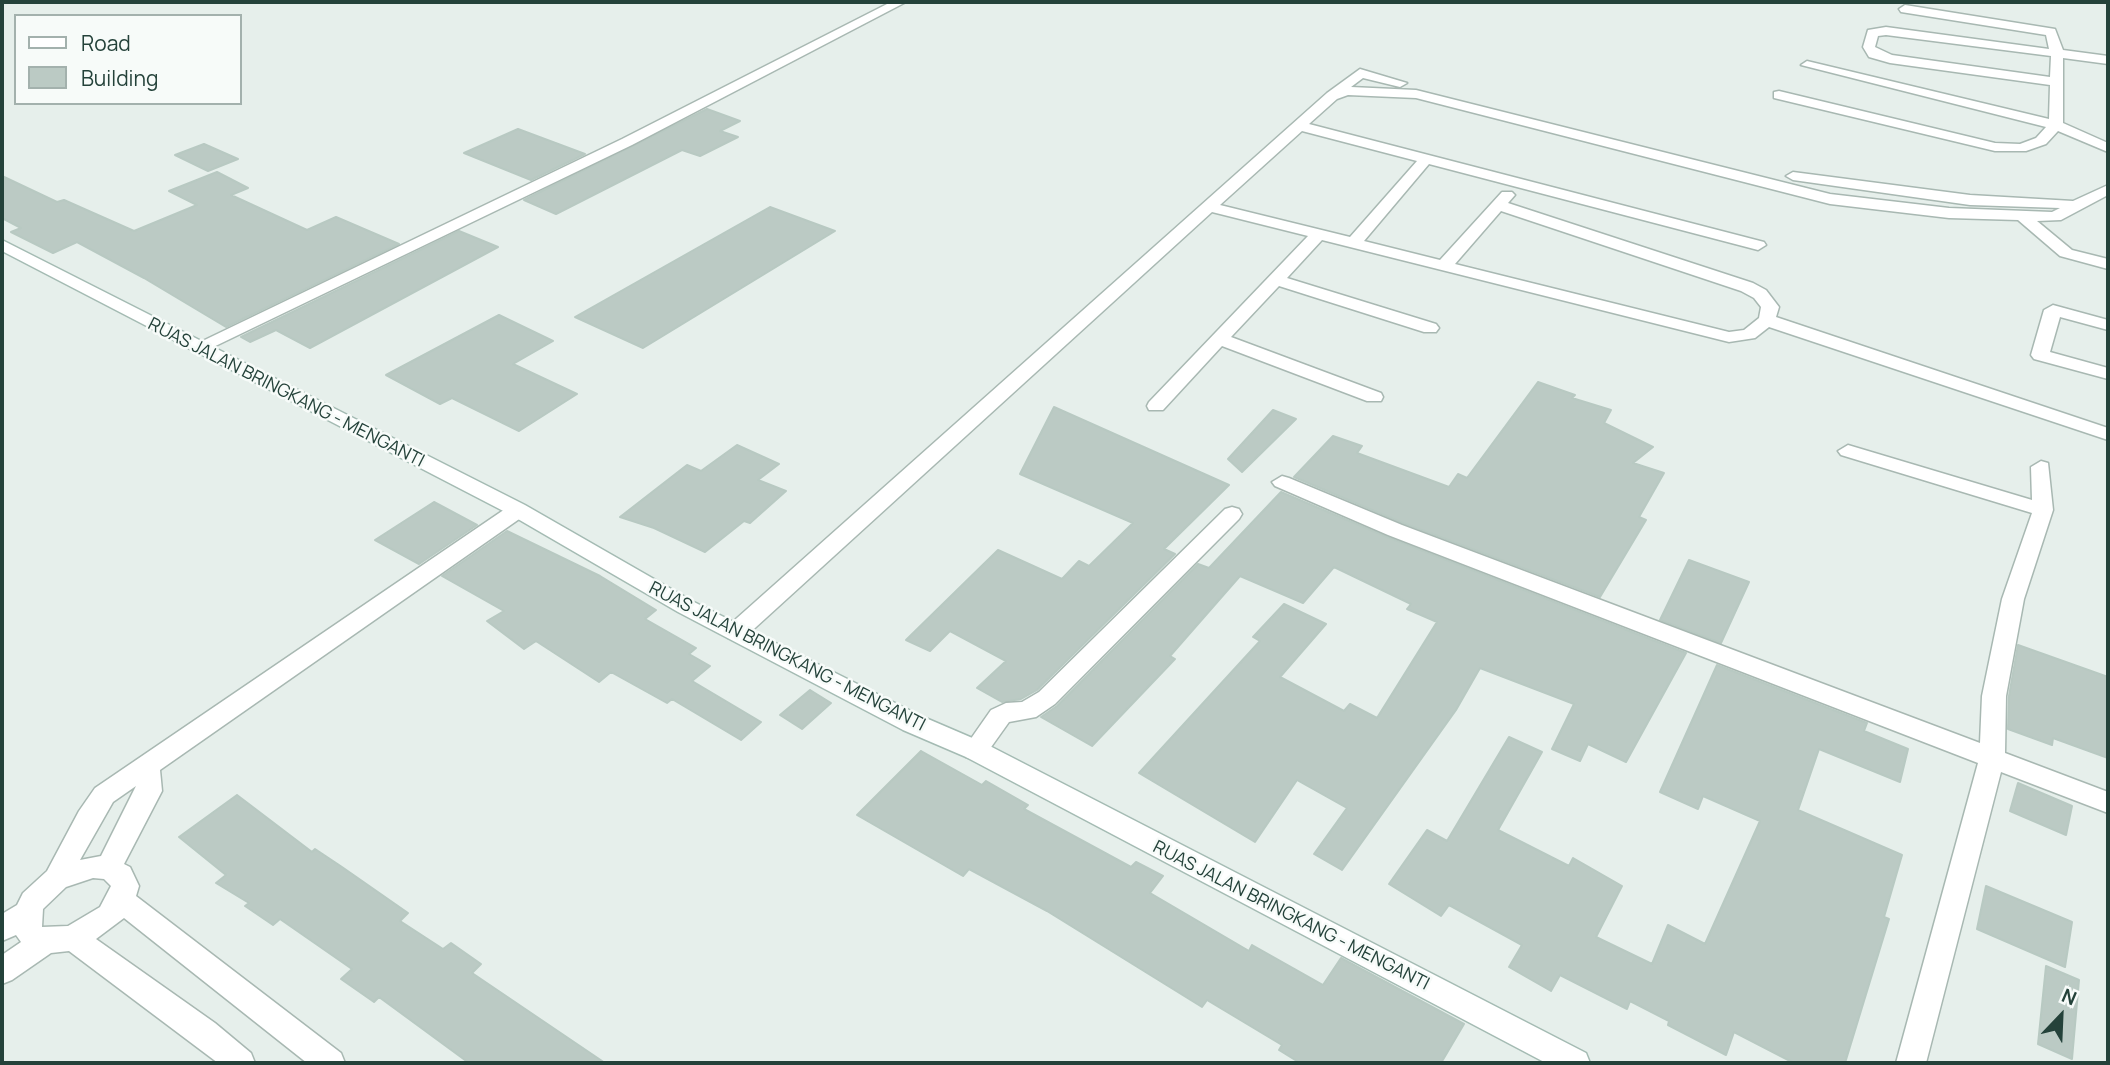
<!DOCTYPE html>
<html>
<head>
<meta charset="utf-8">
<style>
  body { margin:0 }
  #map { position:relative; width:2110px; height:1065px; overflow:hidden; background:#e6efeb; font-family:Manrope,sans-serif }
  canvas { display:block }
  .frame { position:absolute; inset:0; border:4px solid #24423a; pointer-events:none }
  .legend { position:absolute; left:14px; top:14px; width:228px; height:91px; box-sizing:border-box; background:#f7fbf9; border:2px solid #a3b1ad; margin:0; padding:9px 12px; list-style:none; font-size:21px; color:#24423a }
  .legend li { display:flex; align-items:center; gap:14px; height:35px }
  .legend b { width:35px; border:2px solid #a3b1ad }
  .north { position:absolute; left:2026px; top:981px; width:70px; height:70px; -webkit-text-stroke:5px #f7fbf9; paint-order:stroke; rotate:23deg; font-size:19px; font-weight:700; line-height:28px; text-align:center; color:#24423a }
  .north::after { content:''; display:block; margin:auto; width:24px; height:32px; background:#24423a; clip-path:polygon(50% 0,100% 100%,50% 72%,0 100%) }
</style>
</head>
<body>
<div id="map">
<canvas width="2110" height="1065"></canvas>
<div class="frame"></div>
<ul class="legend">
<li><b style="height:9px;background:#fff"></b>Road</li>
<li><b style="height:19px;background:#bbcac4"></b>Building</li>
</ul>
<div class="north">N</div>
</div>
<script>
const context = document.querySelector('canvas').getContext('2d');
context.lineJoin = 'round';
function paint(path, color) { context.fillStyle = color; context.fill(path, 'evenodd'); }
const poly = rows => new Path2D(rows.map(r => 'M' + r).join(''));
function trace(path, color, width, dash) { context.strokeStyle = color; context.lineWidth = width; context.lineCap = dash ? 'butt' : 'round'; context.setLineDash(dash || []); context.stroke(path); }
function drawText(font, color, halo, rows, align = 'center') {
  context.font = font + ' Manrope,sans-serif'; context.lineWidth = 5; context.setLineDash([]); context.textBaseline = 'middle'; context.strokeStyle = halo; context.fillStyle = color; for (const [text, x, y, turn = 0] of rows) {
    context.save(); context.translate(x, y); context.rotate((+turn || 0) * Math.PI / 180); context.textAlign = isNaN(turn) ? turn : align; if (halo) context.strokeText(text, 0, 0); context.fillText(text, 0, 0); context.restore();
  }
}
const building = poly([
  [707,109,740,121,720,131,738,137,700,156,682,150,556,214,524,200,707,109],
  [518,129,585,154,531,180,464,153,518,129],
  [204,144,238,159,208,171,175,155,204,144],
  [217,172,248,188,231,195,307,230,336,217,399,244,226,327,144,278,77,242,53,253,11,232,21,228,2,218,2,176,57,202,64,200,134,231,197,205,169,191,217,172],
  [770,207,835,231,643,348,575,317,770,207],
  [459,231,498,247,310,348,276,330,250,342,241,337,459,231],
  [499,315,553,341,513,364,577,394,519,431,452,398,440,404,386,375,499,315],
  [1538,382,1575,395,1572,398,1611,410,1604,423,1653,447,1633,463,1664,473,1639,517,1646,520,1600,597,1403,523,1294,477,1333,436,1362,446,1357,453,1449,487,1458,474,1467,478,1538,382],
  [1054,407,1229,485,1164,549,1175,554,1037,690,1021,699,1002,702,977,688,1006,661,950,631,930,651,906,640,998,550,1062,579,1079,561,1089,566,1133,523,1020,474,1054,407],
  [1273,410,1296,419,1242,472,1228,459,1273,410],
  [737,445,779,464,758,480,786,491,750,523,744,521,705,552,654,528,620,517,687,465,701,471,737,445],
  [1281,492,1387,537,1686,653,1626,762,1588,744,1580,761,1552,749,1574,704,1480,668,1456,710,1342,870,1314,854,1347,808,1297,780,1255,842,1139,773,1260,641,1253,637,1284,604,1326,624,1280,677,1344,711,1350,704,1377,718,1437,622,1407,609,1411,604,1334,567,1303,603,1240,576,1170,656,1175,659,1092,746,1041,717,1057,706,1198,564,1209,568,1281,492],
  [434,502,477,525,419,564,375,540,434,502],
  [507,531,600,576,656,610,645,619,696,648,689,654,710,666,692,681,761,722,741,740,672,699,667,703,611,672,599,682,536,641,524,649,487,621,504,611,442,576,507,531],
  [1689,560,1749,582,1721,643,1660,620,1689,560],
  [2018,645,2108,677,2108,758,2053,738,2052,745,2008,729,2009,696,2018,645],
  [1717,665,1867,723,1864,731,1908,749,1900,782,1819,749,1798,810,1902,855,1884,917,1889,919,1845,1063,1794,1063,1734,1032,1726,1055,1668,1025,1669,1021,1630,1001,1627,1009,1560,975,1551,991,1509,967,1522,945,1449,905,1441,916,1389,884,1427,830,1447,841,1509,737,1542,752,1498,830,1569,866,1573,858,1622,886,1596,937,1652,964,1668,925,1705,944,1760,821,1703,796,1698,809,1660,792,1717,665],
  [810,690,831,703,802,729,780,715,810,690],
  [921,751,982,785,986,781,1028,805,1024,809,1131,867,1136,862,1163,876,1150,893,1249,951,1252,945,1323,985,1341,958,1464,1024,1441,1063,1300,1063,1279,1050,1282,1045,1207,1000,1202,1007,1047,911,969,869,963,876,857,815,921,751],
  [2018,783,2072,806,2066,835,2010,811,2018,783],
  [237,795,312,852,315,849,342,867,408,913,400,921,443,949,451,943,481,964,472,973,605,1063,469,1063,379,997,374,1002,341,979,352,969,280,919,273,925,245,906,249,903,216,883,226,875,179,837,237,795],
  [1986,886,2072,922,2065,967,1977,929,1986,886],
  [2046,966,2079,980,2072,1059,2038,1044,2046,966]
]);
paint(building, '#bbcac4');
trace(building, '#b8c9c2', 2);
const street = poly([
  [891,2,906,2,632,145,203,352,197,353,188,348,622,139,891,2],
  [1905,5,2055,29,2063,50,2108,56,2108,64,2063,58,2063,123,2108,143,2108,152,2058,131,2046,144,2026,151,1995,151,1774,98,1774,92,1779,91,1995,143,2020,144,2036,138,2046,127,1801,65,1807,61,2049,119,2050,85,1890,63,1869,57,1863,47,1868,30,1886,27,2049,49,2046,35,1901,12,1899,9,1905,5],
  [1886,35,2051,56,2050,77,1892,55,1875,47,1878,36,1886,35],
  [1360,69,1407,83,1400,87,1363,78,1351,87,1416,90,1830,194,1949,208,2052,212,2060,208,1970,205,1793,180,1786,176,1793,172,1970,195,2073,201,2108,185,2108,195,2061,220,2037,221,2072,250,2108,259,2108,269,2060,256,2018,220,1949,218,1830,204,1416,98,1348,95,1337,99,1309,124,1764,242,1766,245,1758,250,1429,164,1364,241,1440,260,1502,192,1512,192,1515,195,1508,203,1753,283,1766,290,1779,307,1776,317,2108,428,2108,440,1769,327,1755,338,1729,342,1322,240,1287,278,1436,324,1439,328,1436,332,1424,332,1279,286,1231,337,1381,393,1383,397,1381,401,1367,401,1222,346,1163,410,1149,410,1147,406,1149,402,1308,236,1212,212,744,638,728,638,725,632,728,626,1327,93,1360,69],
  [1302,131,1417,161,1350,237,1220,205,1302,131],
  [1501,211,1741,291,1754,298,1761,307,1759,318,1744,330,1729,332,1455,264,1501,211],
  [2053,305,2108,320,2108,330,2060,317,2050,352,2108,368,2108,379,2034,359,2031,355,2044,310,2053,305],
  [1848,445,2032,500,2031,467,2041,461,2048,463,2053,510,2024,599,2006,696,2005,753,2108,792,2108,813,2001,772,1926,1063,1896,1063,1978,763,1388,535,1275,486,1272,482,1282,476,1289,478,1402,525,1980,743,1982,696,2002,599,2032,513,1841,455,1838,451,1848,445],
  [518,503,528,510,525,515,160,770,162,791,124,864,130,867,139,886,136,896,341,1053,345,1063,307,1063,124,918,96,939,215,1023,251,1053,255,1063,218,1063,69,951,51,953,12,980,2,984,2,955,21,942,16,935,2,941,2,914,17,905,23,893,47,871,79,811,95,788,511,505,518,503],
  [136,786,101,856,80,860,113,802,136,786],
  [93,878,104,879,111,886,100,907,68,926,42,927,43,909,66,887,93,878],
  [1232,507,1239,509,1242,514,1239,519,1055,704,1036,717,1009,722,984,757,975,760,966,757,963,750,991,710,1006,703,1022,702,1039,692,1225,509,1232,507]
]);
const secondary = poly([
  [2,240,525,505,694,602,921,716,984,743,1586,1053,1590,1063,1546,1063,966,757,903,730,678,612,511,515,2,251,2,240]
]);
trace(street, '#a8b8b2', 3);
trace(secondary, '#a4bbb3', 3);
paint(street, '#fff');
paint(secondary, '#fff');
drawText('18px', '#24423a', '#f7fbf9', [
  ["RUAS JALAN BRINGKANG - MENGANTI",286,393,27],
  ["RUAS JALAN BRINGKANG - MENGANTI",787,657,27],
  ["RUAS JALAN BRINGKANG - MENGANTI",1291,916,27]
]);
</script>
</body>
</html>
